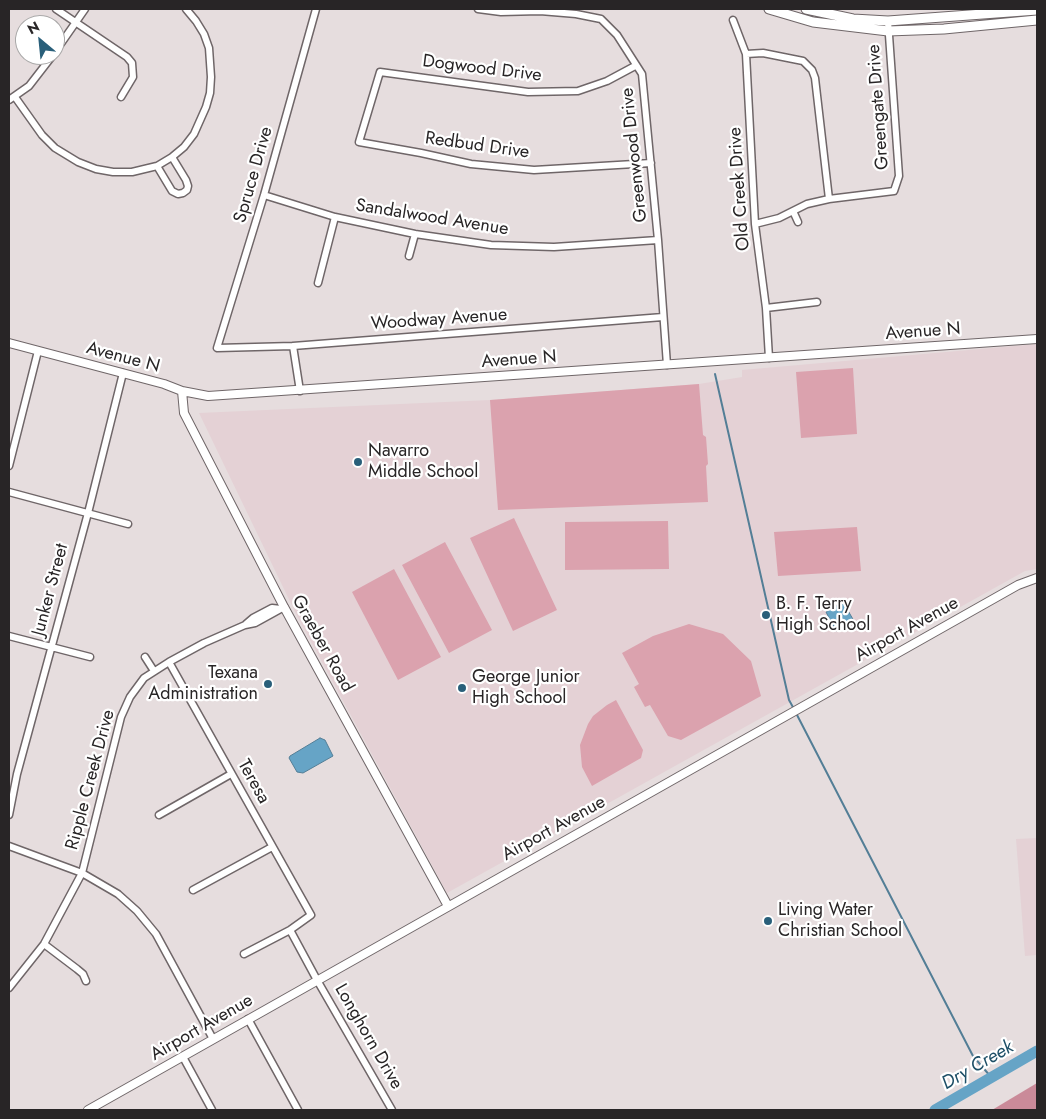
<!DOCTYPE html>
<html>
<head>
<meta charset="utf-8">
<style>
  body { margin:0 }
  #map { position:relative; width:1046px; height:1119px; overflow:hidden; background:#e6ddde; font-family:Jost,sans-serif }
  canvas { display:block }
  .frame { position:absolute; inset:0; border:10px solid #282526; pointer-events:none }
  .north { position:absolute; left:15px; top:15px; width:50px; height:50px; box-sizing:border-box; background:#fff; border:1px solid #a9a8a8; border-radius:50%; rotate:332deg; font-size:14px; font-weight:700; line-height:20px; text-align:center; color:#282526 }
  .north::after { content:''; display:block; margin:auto; width:18px; height:22px; background:#295f7a; clip-path:polygon(50% 0,100% 100%,50% 72%,0 100%) }
</style>
</head>
<body>
<div id="map">
<canvas width="1046" height="1119"></canvas>
<div class="frame"></div>
<div class="north">N</div>
</div>
<script>
const context = document.querySelector('canvas').getContext('2d');
context.lineJoin = 'round';
function paint(path, color) { context.fillStyle = color; context.fill(path, 'evenodd'); }
const poly = rows => new Path2D(rows.map(r => 'M' + r).join(''));
function trace(path, color, width, dash) { context.strokeStyle = color; context.lineWidth = width; context.lineCap = dash ? 'butt' : 'round'; context.setLineDash(dash || []); context.stroke(path); }
function drawText(font, color, halo, rows, align = 'center') {
  context.font = font + ' Jost,sans-serif'; context.lineWidth = 4.5; context.setLineDash([]); context.textBaseline = 'middle'; context.strokeStyle = halo; context.fillStyle = color; for (const [text, x, y, turn = 0] of rows) {
    context.save(); context.translate(x, y); context.rotate((+turn || 0) * Math.PI / 180); context.textAlign = isNaN(turn) ? turn : align; if (halo) context.strokeText(text, 0, 0); context.fillText(text, 0, 0); context.restore();
  }
}
paint(poly([
  [1037,344,1037,569,1025,571,447,893,297,616,199,413,490,400,699,384,742,377,742,370],
  [1037,838,1037,955,1025,956,1016,839]
]), '#e4d1d5');
paint(poly([
  [853,368,857,434,801,438,796,372],
  [699,384,703,435,706,437,708,464,706,466,708,502,498,510,490,400],
  [514,518,557,610,513,631,470,538],
  [668,521,669,569,565,570,565,522],
  [857,527,861,571,778,576,774,532],
  [445,542,492,630,449,653,402,565],
  [394,569,441,657,398,680,352,592],
  [689,624,723,634,751,661,761,696,681,740,668,736,650,705,645,707,634,687,639,684,622,653,653,636],
  [616,700,643,750,641,758,592,786,582,767,580,745,588,724,593,716,607,705]
]), '#dba2ae');
paint(poly([
  [1037,1083,1037,1110,992,1110]
]), '#ca8a99');
const water = poly([
  [843,602,854,621,836,631,826,612,843,602],
  [320,738,325,740,333,756,303,773,297,772,289,758,290,756,320,738]
]);
paint(water, '#66a4c6');
trace(water, '#537e96', 1);
trace(poly([
  [715,374,789,700,794,709],
  [796,713,973,1056,991,1077]
]), '#537e96', 2);
trace(poly([
  [935,1110,1037,1051]
]), '#66a4c6', 11);
const minor = poly([
  [56,9,127,57,132,63,133,77,121,97],
  [316,9,264,195,217,348,293,346,663,317],
  [478,9,501,12,540,11,576,14,601,19,617,35,642,74,658,240,667,365],
  [733,20,746,54,755,224,766,308,769,358],
  [55,52,85,9],
  [746,54,763,53,803,61,812,70,815,78,829,199],
  [635,66,607,81,578,91,528,92,380,72,359,142,421,153,471,164,534,170,651,163],
  [15,97,42,135,55,148,78,162,96,169,113,172,132,172,157,166,172,157,184,147,194,134,206,107,210,93,211,77,209,48,204,34,196,21,186,9],
  [9,100,29,86,53,55],
  [157,166,172,191,178,194,183,193,187,190,188,186,186,180,172,157],
  [264,195,335,217,415,234,491,245,554,247,658,240],
  [793,211,798,222],
  [755,224,779,218,807,204,829,199,894,191,899,176,888,21],
  [409,256,415,234],
  [318,283,335,217],
  [766,308,817,302],
  [293,346,300,391],
  [9,466,38,351],
  [9,492,128,524],
  [246,624,253,618,272,608,281,609],
  [9,636,90,657],
  [145,657,154,671],
  [169,662,311,915,290,930,244,954],
  [9,815,17,774,88,513,123,373],
  [159,815,231,774],
  [9,846,82,873,118,894,137,911,156,934,213,1039],
  [193,890,272,847],
  [290,930,317,980,392,1110],
  [44,944,77,969,83,974,86,981],
  [9,988,44,944,82,873,121,717,130,697,144,678,169,662,204,643,245,625,255,623,284,607],
  [248,1019,298,1110],
  [183,1057,212,1110]
]);
const tertiary = poly([
  [9,343,164,384,182,391,208,396,1037,339],
  [182,391,184,413,284,607,448,906],
  [88,1110,1018,585,1037,578]
]);
const secondary = poly([
  [769,9,813,22,888,31,944,29,1037,20],
  [806,9,853,19,888,21,1037,10]
]);
trace(minor, '#6f6668', 9);
trace(tertiary, '#6f6668', 10);
trace(secondary, '#6f6668', 11);
trace(minor, '#fff', 6);
trace(tertiary, '#fff', 8);
trace(secondary, '#fff', 9);
for (const [x, y, r, color] of [
  [358,462,5,"#295f7a"],
  [766,615,5,"#295f7a"],
  [268,684,5,"#295f7a"],
  [462,688,5,"#295f7a"],
  [768,921,5,"#295f7a"]
]) { const dot = new Path2D(); dot.arc(x, y, r, 0, 2 * Math.PI); context.fillStyle = color; context.fill(dot); trace(dot, '#fff', 2); }
drawText('18px', '#282526', '#fff', [
  ["Dogwood Drive",482,69,7],
  ["Greengate Drive",879,107,-94],
  ["Redbud Drive",477,146,8],
  ["Greenwood Drive",635,155,-96],
  ["Spruce Drive",254,175,-74],
  ["Old Creek Drive",740,189,-94],
  ["Sandalwood Avenue",432,218,9],
  ["Woodway Avenue",439,320,-4],
  ["Avenue N",923,332,-4],
  ["Avenue N",123,358,15],
  ["Avenue N",519,360,-4],
  ["Junker Street",51,590,-75],
  ["Airport Avenue",907,630,-29],
  ["Graeber Road",322,644,61],
  ["Ripple Creek Drive",91,780,-75],
  ["Teresa",253,782,61],
  ["Airport Avenue",554,829,-29],
  ["Airport Avenue",202,1028,-30],
  ["Longhorn Drive",368,1037,60]
]);
drawText('18px', '#282526', '#fff', [
  ["Navarro",368,452],
  ["Middle School",368,473],
  ["B. F. Terry",776,605],
  ["High School",776,626],
  ["Texana",258,674,"right"],
  ["Administration",258,695,"right"],
  ["George Junior",472,678],
  ["High School",472,699],
  ["Living Water",778,911],
  ["Christian School",778,932]
], 'left');
drawText('italic 19px', '#1e4f67', '#fff', [
  ["Dry Creek",978,1066,-30]
]);
</script>
</body>
</html>
